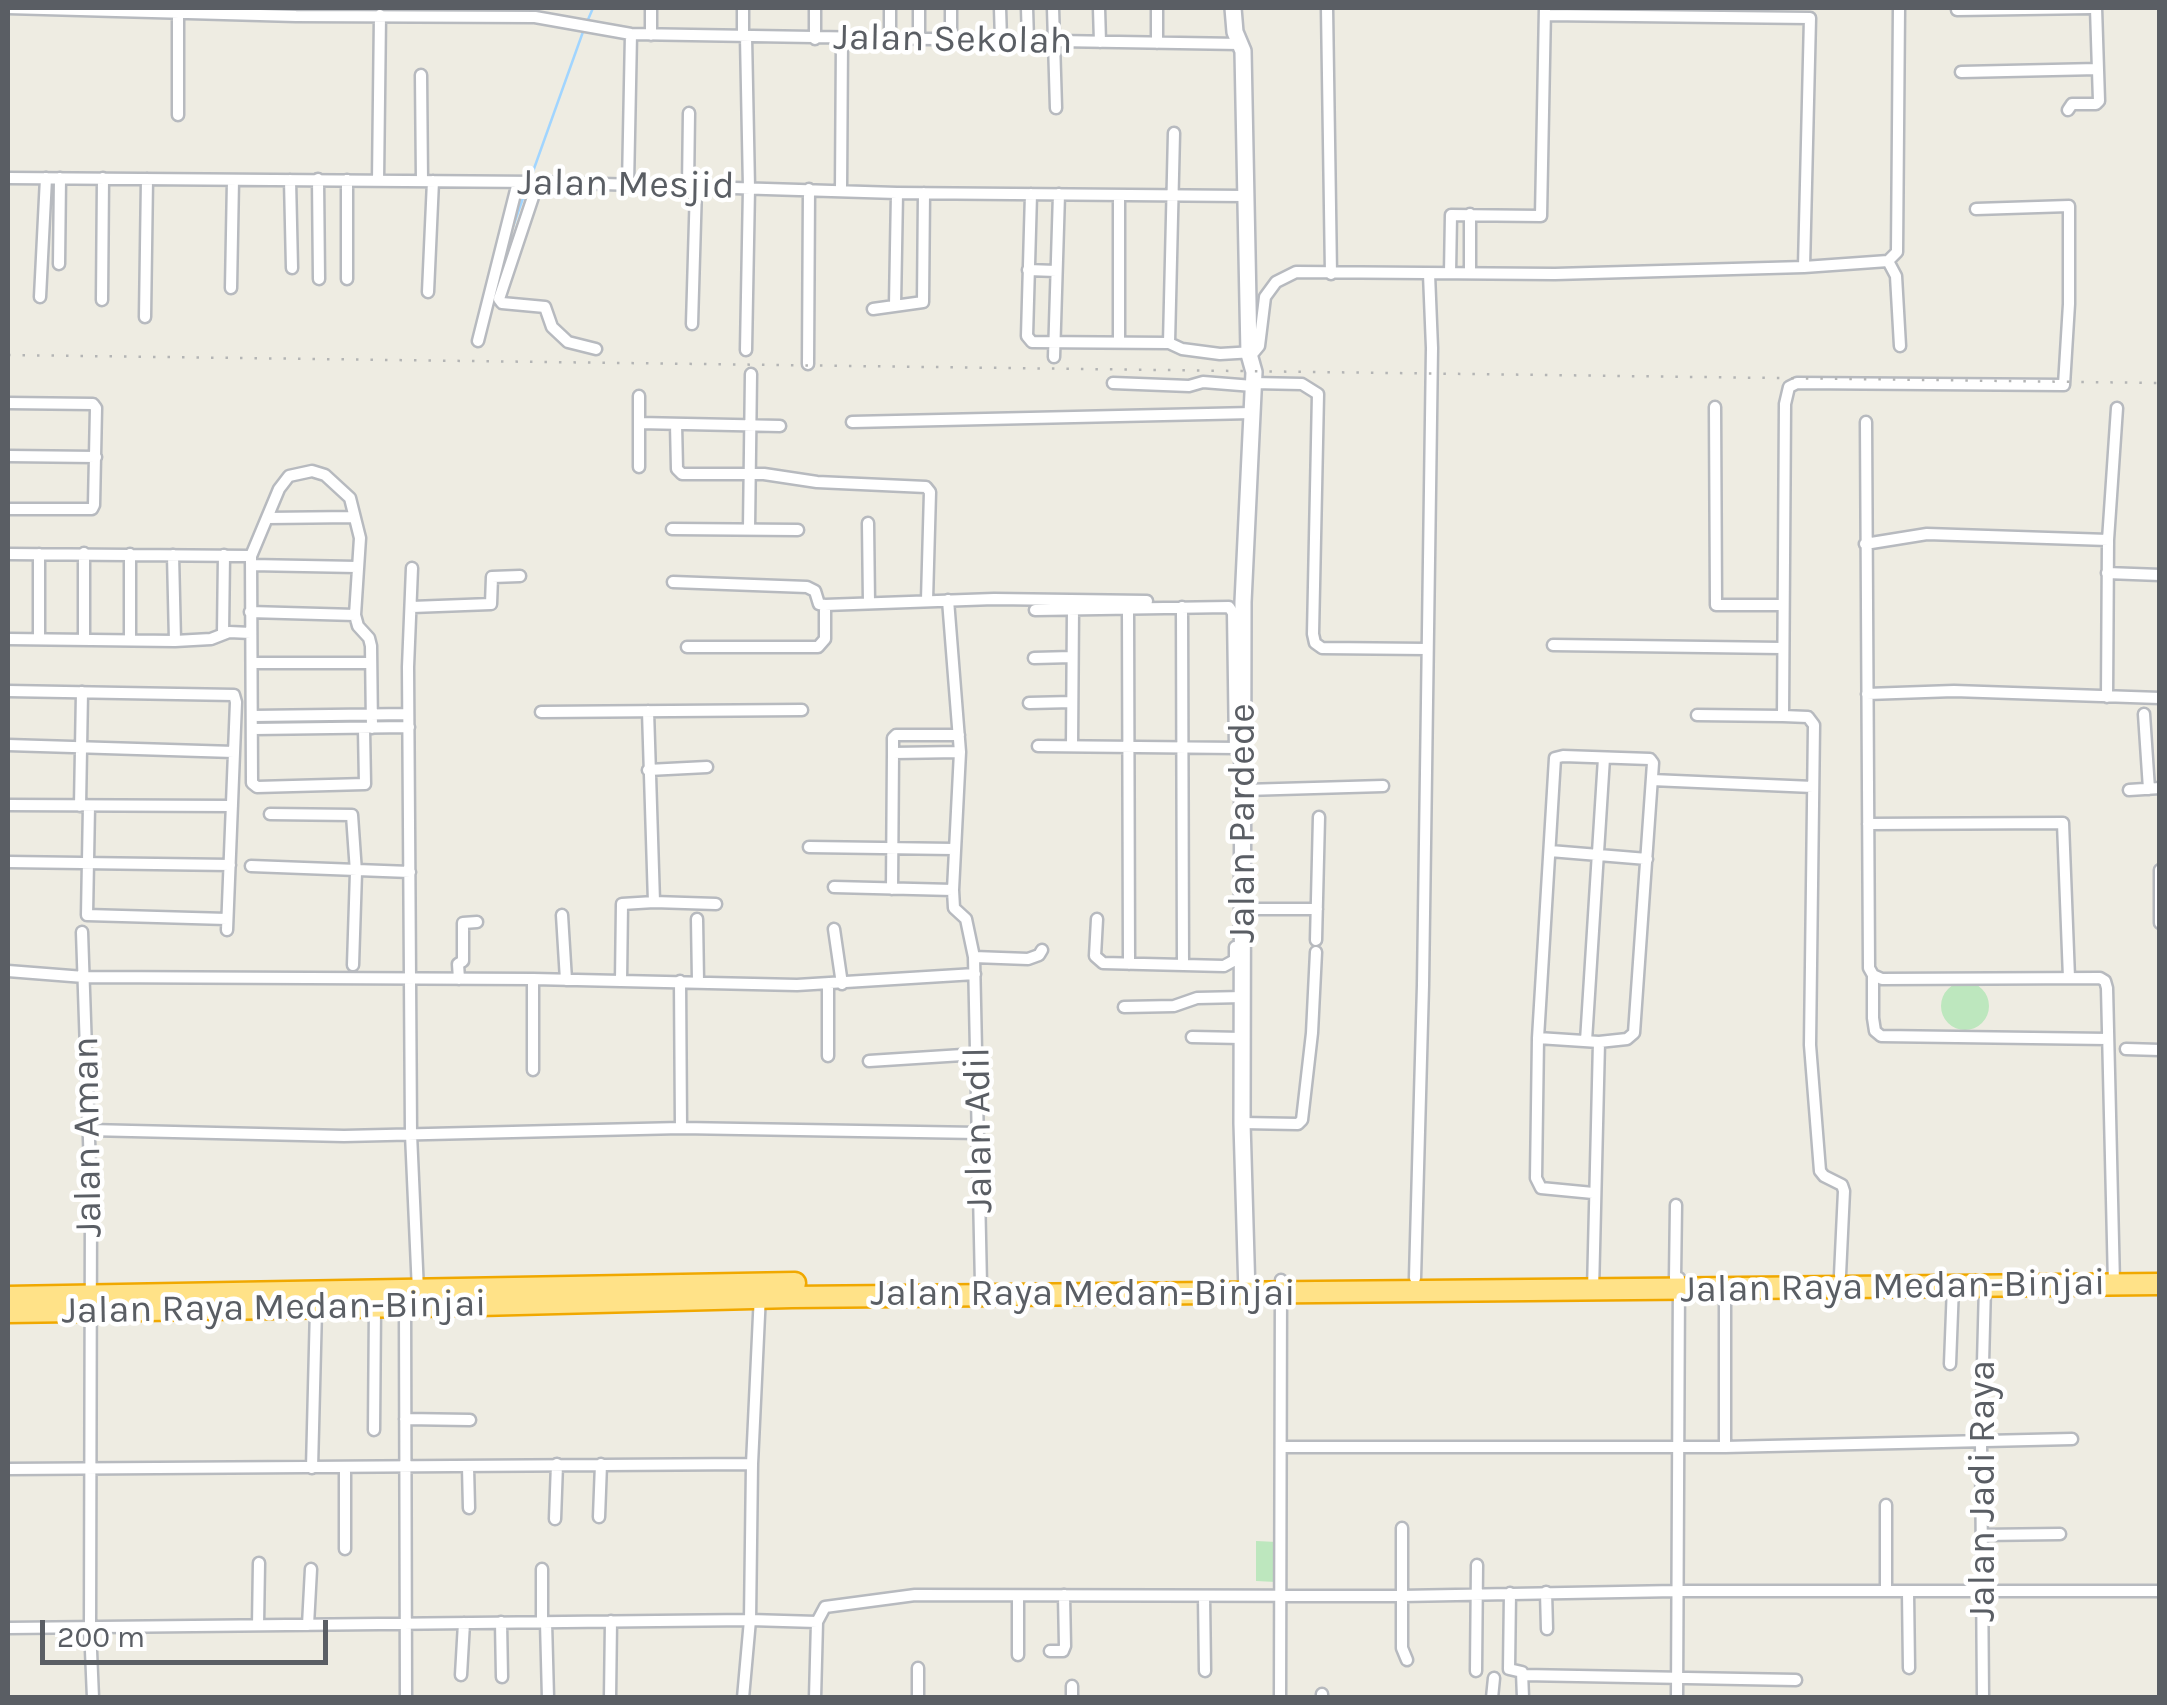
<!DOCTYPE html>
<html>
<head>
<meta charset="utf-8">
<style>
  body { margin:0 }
  #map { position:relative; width:2167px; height:1705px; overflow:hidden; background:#eeece2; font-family:Karla,sans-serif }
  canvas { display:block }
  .frame { position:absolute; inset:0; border:10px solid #5a5e64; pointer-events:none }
  .scale { position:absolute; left:40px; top:1620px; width:288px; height:45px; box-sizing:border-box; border:5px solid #5a5e64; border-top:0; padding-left:12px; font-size:30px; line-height:35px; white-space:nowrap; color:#5a5e64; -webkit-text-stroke:8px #fff; paint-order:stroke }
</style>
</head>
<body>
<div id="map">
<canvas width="2167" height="1705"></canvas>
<div class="frame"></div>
<div class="scale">200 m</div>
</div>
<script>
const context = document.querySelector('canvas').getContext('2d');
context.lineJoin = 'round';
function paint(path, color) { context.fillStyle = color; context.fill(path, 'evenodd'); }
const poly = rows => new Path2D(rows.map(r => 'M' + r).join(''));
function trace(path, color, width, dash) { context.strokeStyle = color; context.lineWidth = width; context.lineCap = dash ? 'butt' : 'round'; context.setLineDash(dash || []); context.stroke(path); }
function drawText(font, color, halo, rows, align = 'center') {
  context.font = font + ' Karla,sans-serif'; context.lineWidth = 9; context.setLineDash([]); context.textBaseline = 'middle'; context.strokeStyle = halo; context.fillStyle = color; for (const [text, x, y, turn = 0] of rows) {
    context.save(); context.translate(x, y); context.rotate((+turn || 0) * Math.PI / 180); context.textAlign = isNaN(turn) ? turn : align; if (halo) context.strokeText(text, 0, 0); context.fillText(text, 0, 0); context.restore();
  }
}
paint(poly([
  '1941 1006a24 24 0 1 1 48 0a24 24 0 1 1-48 0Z',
  [1256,1541,1277,1542,1276,1582,1256,1581]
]), '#bde7be');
trace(poly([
  [587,22,593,8],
  [531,177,584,29],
  [509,238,528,184],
  [485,335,489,319]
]), '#a1d5ff', 2.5);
const street = poly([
  [8,8,296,16,535,17,631,34,1240,44],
  [743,8,743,37],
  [815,8,815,39],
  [890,8,890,39],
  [1000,8,1001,40],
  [1027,8,1028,41],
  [1053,8,1056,108],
  [1099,8,1100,42],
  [1157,8,1157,43],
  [1327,8,1331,274],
  [1957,10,2091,8],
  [178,13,178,115],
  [651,35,651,8],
  [919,39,919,8],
  [951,40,951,8],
  [1961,72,2098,69],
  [421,75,422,181],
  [2068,110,2072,104,2096,104,2099,101,2096,8],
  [8,178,538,182,897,193,1245,196],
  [318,179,319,279],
  [290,180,292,268],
  [347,180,347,279],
  [378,181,380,15],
  [538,182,499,299,502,303,545,307,552,327,568,342,596,349],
  [628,185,631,34],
  [688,187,689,113],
  [841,189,842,40],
  [1031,194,1027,336,1032,342,1169,343,1182,349,1220,354,1254,352,1259,346,1265,297,1276,282,1296,272,1555,274,1804,267,1810,18,1545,15],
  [1119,195,1119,341],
  [1470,214,1470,273],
  [1888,261,1896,276,1900,346],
  [59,264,60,178],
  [1804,267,1888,261,1897,252,1899,8],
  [1028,270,1056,271],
  [1450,273,1451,215,1541,216,1545,8],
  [231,288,233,180],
  [428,292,433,181],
  [40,297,46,178],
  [102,300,103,178],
  [895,305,897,193],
  [873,309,923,302,924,193],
  [145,317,147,179],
  [692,324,696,187],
  [478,341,518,182],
  [1169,343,1174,133],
  [746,350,749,188,746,37],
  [1054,357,1059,194],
  [808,364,809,189],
  [1113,383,1189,386,1203,382,1253,386],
  [1253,383,1302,384,1318,394,1313,634,1315,643,1322,648,1427,649],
  [8,403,93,404,96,408,94,505,92,509,8,509],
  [1715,407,1716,605,1782,605],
  [852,422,1252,413],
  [1866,422,1869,968,1873,975,1882,979,2100,978,2105,981,2107,988,2114,1284],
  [639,423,639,396],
  [676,424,677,469,682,474,764,474,817,482,926,487,930,492,927,600],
  [8,456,96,457],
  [639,467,639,423,780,426],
  [267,518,354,517],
  [868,523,869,603],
  [749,528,751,374],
  [672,529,798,530],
  [2108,540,2117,408],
  [1865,544,1927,534,2108,540,2107,697],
  [8,554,251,556],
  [130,554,130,639],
  [173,555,175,641],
  [251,565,357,567],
  [412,568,408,667,411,1134,418,1291],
  [2107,573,2160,575],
  [673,582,807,587,815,591,819,604,825,605],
  [948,600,960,752,953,890,954,908,966,919,974,957,981,1285],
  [412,607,491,604,492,577,520,576],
  [1182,607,1183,965],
  [1128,608,1129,964],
  [1035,610,1229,607,1233,613,1235,750],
  [250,612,355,615,358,626,369,638,371,646,372,728],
  [355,615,360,538,350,498,325,475,312,471,289,476,279,489,251,556,252,783,257,787,365,784,364,729],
  [223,633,224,555],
  [8,639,175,641,211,639,229,632,251,633],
  [39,639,39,554],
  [84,640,84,553],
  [1553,645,1782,648],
  [687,647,818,647,825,639,825,605,994,599,1147,601],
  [1034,658,1072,657],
  [253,663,370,663],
  [8,691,234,695,236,702,227,930],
  [1867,694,1954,691,2160,698],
  [1029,703,1072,702],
  [541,712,802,710],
  [2144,714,2149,789],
  [1697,715,1783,716],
  [253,716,408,714],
  [253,729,409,727],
  [8,745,234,752],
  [1038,746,1238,748],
  [1072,746,1073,608],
  [893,753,893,738,896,735,959,735],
  [648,770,707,767],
  [1652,780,1813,787],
  [1245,790,1383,786],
  [2129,790,2160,788],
  [8,805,232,806],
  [80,806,82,692],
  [89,806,87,915,227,919],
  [270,814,352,815,356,872,353,965],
  [1868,824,2063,823,2069,978],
  [809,847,954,849],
  [1550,851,1647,859],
  [8,862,230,865],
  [251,866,410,872],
  [2160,870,2160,923],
  [834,887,953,890],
  [892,889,893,753,960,752],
  [654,902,716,904],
  [1242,909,1317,909],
  [562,915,566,980],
  [697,919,698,981],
  [1097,919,1095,956,1103,963,1224,966,1235,960,1235,947],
  [834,929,842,984],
  [82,932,91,1198,90,1627,93,1698],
  [1316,940,1319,817],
  [974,957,1028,959,1039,955,1042,950],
  [8,971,84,977,533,979,797,985,975,974],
  [1873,975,1873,1018,1875,1031,1881,1036,2108,1039],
  [459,979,458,964,463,961,463,923,477,922],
  [533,979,533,1070],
  [621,981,622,904,654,902,648,711],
  [680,981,681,1128],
  [828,984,828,1056],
  [1124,1007,1174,1006,1197,998,1243,997],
  [1192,1037,1242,1038],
  [1538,1038,1599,1042,1627,1039,1634,1033,1653,763,1650,759,1563,756,1555,758,1538,1038,1536,1178,1541,1188,1593,1193],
  [1586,1041,1604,758],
  [2126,1049,2160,1050],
  [869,1061,978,1054],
  [1242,1123,1298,1124,1302,1120,1312,1033,1316,952],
  [89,1130,344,1136,681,1128,978,1133],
  [1840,1275,1844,1191,1842,1185,1824,1176,1820,1171,1810,1045,1814,725,1808,717,1783,716,1785,404,1789,387,1797,383,2064,385,2069,304,2069,206,1976,209],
  [1415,1278,1423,985,1432,348,1429,274],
  [1675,1278,1676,1205],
  [1725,1290,1725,1447],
  [1593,1291,1599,1042],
  [405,1305,406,1698],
  [1950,1364,1953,1286],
  [405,1419,470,1420],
  [374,1430,375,1306],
  [1282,1447,1725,1447,2072,1439],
  [468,1467,469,1508],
  [312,1468,316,1308],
  [8,1469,752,1464],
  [599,1517,601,1464],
  [555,1519,557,1464],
  [1402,1528,1402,1648,1407,1660],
  [1982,1535,2060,1534],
  [345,1549,345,1468],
  [542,1569,542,1622],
  [1886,1591,1886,1505],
  [1546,1592,1547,1629],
  [1908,1592,1909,1668],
  [1510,1593,1509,1669,1522,1672,1523,1698],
  [1018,1596,1018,1655],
  [1204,1596,1205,1671],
  [501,1622,502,1677],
  [546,1622,548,1698],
  [258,1625,259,1563],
  [308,1625,311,1569],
  [8,1628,750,1620,817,1622],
  [1050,1651,1063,1651,1065,1646,1064,1595],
  [1476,1671,1477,1565],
  [461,1675,464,1623],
  [1523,1675,1796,1680],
  [1072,1686,1072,1698],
  [1322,1694,1322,1698],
  [610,1698,611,1621],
  [743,1698,750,1620,752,1464,760,1294],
  [815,1698,817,1622,825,1607,915,1595,1401,1596,1676,1591,2160,1591],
  [918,1698,918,1668],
  [1280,1698,1281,1280],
  [1492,1698,1494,1678],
  [1677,1698,1679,1278],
  [1983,1698,1981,1441,1985,1286]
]);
const secondary = poly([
  [1233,8,1235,32,1243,51,1249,354,1254,372,1243,602,1242,1123,1247,1294]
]);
const highway = poly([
  [8,1297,795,1283],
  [8,1312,479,1305,792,1297,2160,1284]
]);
trace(street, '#b7babf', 15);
trace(secondary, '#b8bbc1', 20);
trace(highway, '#f0a800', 25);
trace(street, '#fff', 10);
trace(secondary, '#fff', 15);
trace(highway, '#ffe288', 20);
trace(poly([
  [8,355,2160,383]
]), '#b4b5b5', 2.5, [2.5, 12]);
drawText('38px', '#5a5e64', '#fff', [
  ["Jalan Sekolah",953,40,1],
  ["Jalan Mesjid",626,185,1],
  ["Jalan Pardede",1243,823,-90],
  ["Jalan Adil",979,1130,-91],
  ["Jalan Aman",88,1137,-91],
  ["Jalan Raya Medan-Binjai",1893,1287,-1],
  ["Jalan Raya Medan-Binjai",1083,1294],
  ["Jalan Raya Medan-Binjai",274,1308,-1],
  ["Jalan Jadi Raya",1983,1491,-90]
]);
</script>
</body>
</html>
